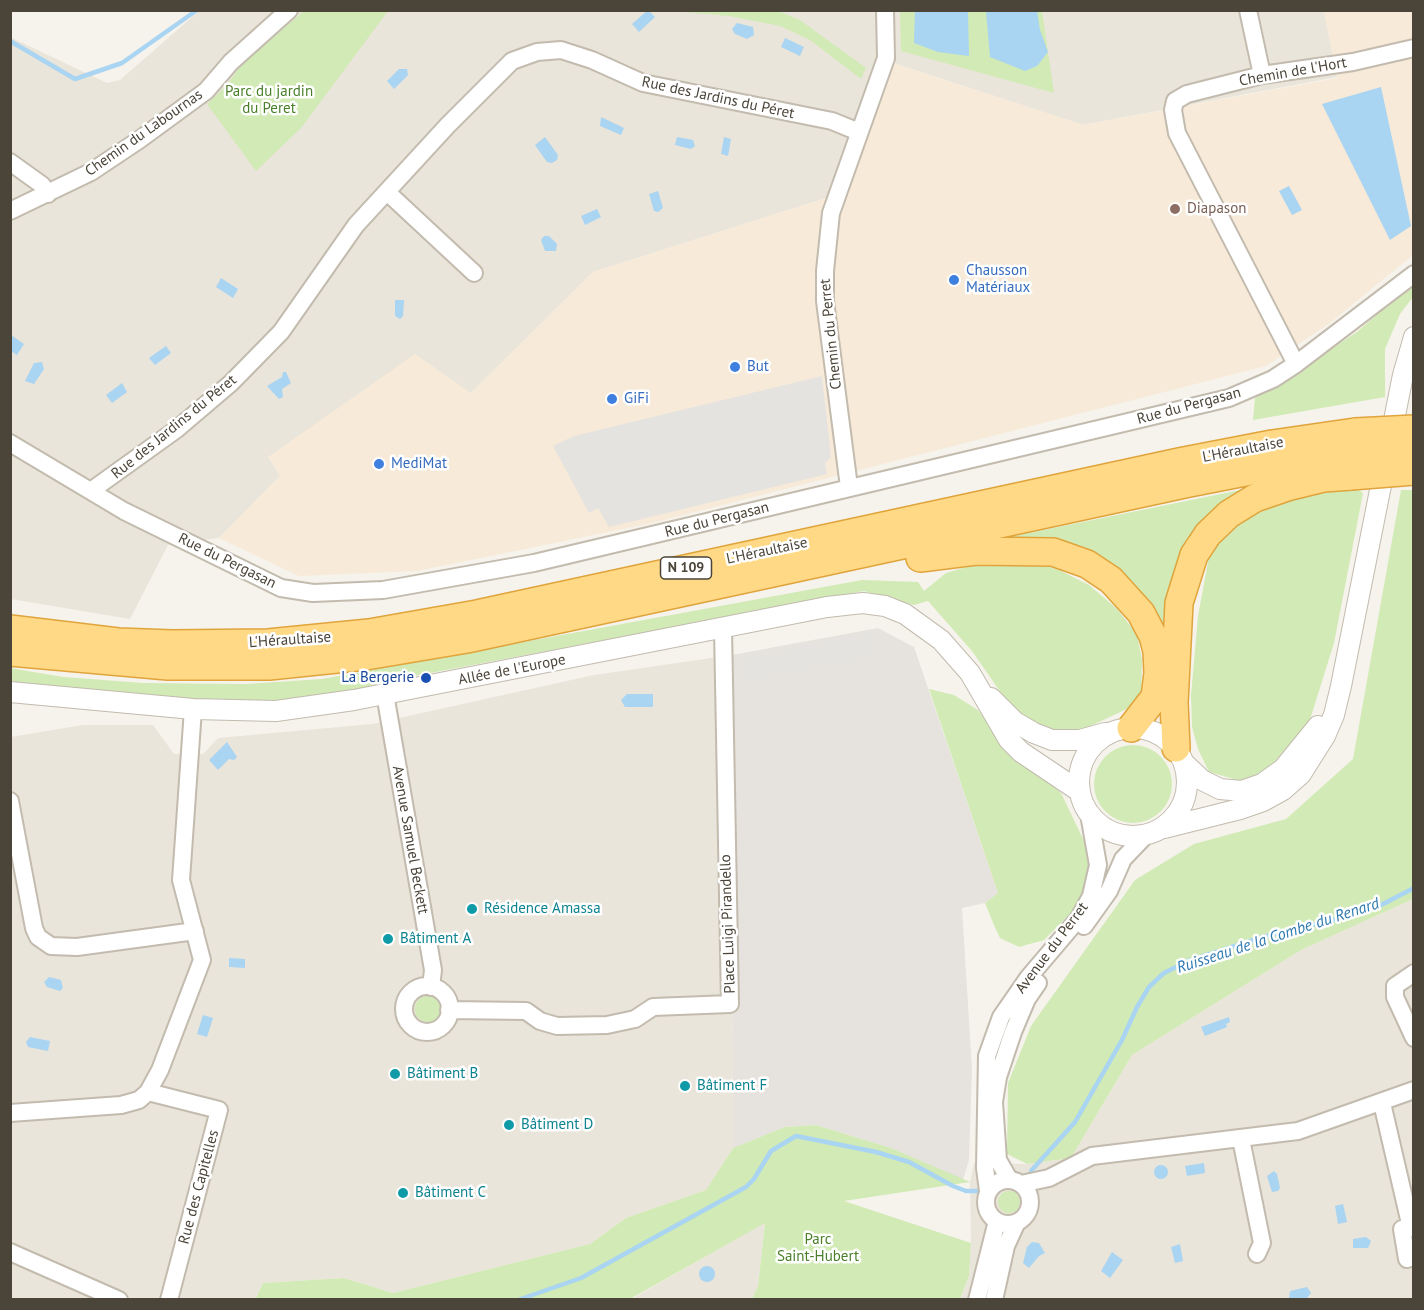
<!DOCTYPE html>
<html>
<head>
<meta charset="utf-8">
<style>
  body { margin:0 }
  #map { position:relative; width:1424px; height:1310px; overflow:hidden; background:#f6f3ec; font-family:"PT Sans",sans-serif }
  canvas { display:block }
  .frame { position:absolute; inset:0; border:12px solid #4b4439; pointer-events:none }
</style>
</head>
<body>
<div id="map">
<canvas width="1424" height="1310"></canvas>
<div class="frame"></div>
</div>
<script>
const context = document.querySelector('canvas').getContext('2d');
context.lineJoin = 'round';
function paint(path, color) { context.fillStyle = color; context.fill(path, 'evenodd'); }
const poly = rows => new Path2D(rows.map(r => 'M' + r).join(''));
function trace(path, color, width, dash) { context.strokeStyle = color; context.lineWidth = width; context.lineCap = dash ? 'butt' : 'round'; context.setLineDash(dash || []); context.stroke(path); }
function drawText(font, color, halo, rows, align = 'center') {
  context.font = font + ' "PT Sans",sans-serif'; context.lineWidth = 5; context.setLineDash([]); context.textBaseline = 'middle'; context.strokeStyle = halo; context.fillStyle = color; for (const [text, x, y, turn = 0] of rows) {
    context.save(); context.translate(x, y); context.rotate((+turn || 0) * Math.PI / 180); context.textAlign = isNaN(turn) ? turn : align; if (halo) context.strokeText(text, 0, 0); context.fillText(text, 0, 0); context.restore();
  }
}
paint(poly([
  [1324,10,1337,77,1083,125,890,62,845,192,593,272,471,393,268,457,280,476,219,538,168,545,130,619,11,599,10,37,107,83,120,80,199,11],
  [732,655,733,1148,706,1190,626,1218,590,1244,393,1293,344,1278,263,1283,255,1299,11,1300,11,737,83,725,153,725,174,754,203,754,218,738,372,724,594,675],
  [1413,899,1413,1299,960,1300,969,1276,971,1243,970,1182,974,1163,1027,1164,1071,1158,1132,1055,1301,950],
  [765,1222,758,1286,752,1299,630,1300]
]), '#eae5da');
paint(poly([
  [1324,11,1413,11,1413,255,1330,323,1266,366,648,524,417,571,299,576,219,538,280,476,268,457,415,354,471,393,593,272,845,192,890,62,1083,125,1337,78]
]), '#f7ead8');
paint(poly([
  [878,628,914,647,998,893,985,903,962,908,972,1069,969,1160,963,1180,891,1148,816,1125,785,1127,733,1148,732,655]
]), '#e6e2dd');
paint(poly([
  [304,11,388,11,301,128,256,171,207,104,225,87,243,63],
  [671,11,778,11,800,20,866,68,861,79,810,40,780,26,729,16],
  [900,11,1042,11,1054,93,901,51],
  [1413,283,1413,297,1400,314,1385,349,1385,397,1253,420,1255,398,1357,332],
  [1260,486,1208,522,1168,651,1142,599,1009,537],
  [1353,486,1363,493,1334,643,1308,726,1263,774,1241,781,1209,772,1198,749,1192,727,1191,695,1198,616,1210,551,1230,527,1305,491],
  [1401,490,1413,490,1413,899,1301,950,1132,1055,1071,1158,1027,1164,1007,1154,1008,1083,1031,1026,1135,880,1194,844,1286,819,1353,759],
  [1033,562,1059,570,1089,585,1116,608,1137,634,1142,660,1141,694,1129,708,1088,727,1059,733,1024,719,1006,700,972,651,928,601,914,605,864,591,409,677,409,684,250,705,58,689,11,681,10,668,63,677,143,683,246,684,322,679,862,580,918,582,924,591,946,573,970,566],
  [929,689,954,695,978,710,1002,742,1061,793,1086,845,1089,872,1079,905,1044,940,1019,947,1000,938,994,925,985,903,998,893],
  '1094 784a39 39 0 1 1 78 0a39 39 0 1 1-78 0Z',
  '415 1009a13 13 0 1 1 26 0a13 13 0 1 1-26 0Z',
  [816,1125,891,1148,970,1182,844,1201,971,1243,969,1276,960,1299,752,1299,758,1286,765,1223,630,1299,255,1300,263,1283,344,1278,393,1293,590,1244,626,1218,706,1190,733,1148,785,1127],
  '998 1202a11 11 0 1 1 22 0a11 11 0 1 1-22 0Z'
]), '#d2eab5');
paint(poly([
  [822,376,831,457,825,463,827,474,609,527,598,508,589,513,553,446,574,436],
  [871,632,877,657,744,683,739,660]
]), '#e5e3e0');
paint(poly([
  [648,10,655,17,639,32,632,24],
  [915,11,968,11,969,56,938,52,914,43],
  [986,11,1037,11,1040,30,1048,52,1037,66,1025,71,990,57],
  [737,23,753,27,754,35,747,39,735,34,732,29],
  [785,38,804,47,800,56,781,47],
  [399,69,407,69,408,75,394,89,387,81],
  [1381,87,1411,226,1390,240,1322,104],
  [601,117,624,128,621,135,600,126],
  [545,137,558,155,557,160,552,163,547,162,535,145],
  [677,137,693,140,695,146,691,149,675,145],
  [724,137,731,139,728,156,721,154],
  [1289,186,1302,210,1292,215,1279,191],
  [658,191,663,208,658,212,654,211,649,194],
  [597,209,601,217,585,225,581,216],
  [544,236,549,236,557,244,556,251,545,251,541,240],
  [221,278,238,289,233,298,216,287],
  [395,300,404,300,403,316,400,319,395,316],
  [11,335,24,344,17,355,11,351],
  [166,346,171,353,155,365,149,358],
  [42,362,44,369,34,384,25,381,34,363],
  [283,372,286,372,291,383,282,389,283,397,279,399,267,386,282,377],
  [122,383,127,392,112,403,106,395],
  [627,694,653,694,653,707,625,707,621,700],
  [227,742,237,757,234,760,229,759,218,770,209,760],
  [229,958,245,959,245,968,229,967],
  [49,977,61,980,63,988,60,991,47,987,44,982],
  [203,1015,213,1018,207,1037,197,1034],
  [1229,1017,1230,1022,1226,1024,1227,1027,1205,1036,1201,1027],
  [30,1037,50,1041,48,1051,28,1047,26,1042],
  [1204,1163,1205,1173,1187,1176,1185,1166],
  '1154 1172a7 7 0 1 1 14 0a7 7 0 1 1-14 0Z',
  [1274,1171,1277,1174,1280,1188,1278,1191,1272,1192,1267,1176],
  [1343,1204,1347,1222,1338,1224,1335,1206],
  [1366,1237,1371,1241,1368,1248,1353,1248,1353,1239],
  [1032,1242,1039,1243,1045,1253,1039,1256,1029,1268,1023,1263,1027,1247],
  [1180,1244,1183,1261,1175,1263,1171,1247],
  [1112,1252,1123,1260,1110,1278,1101,1271],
  '699 1274a8 8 0 1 1 16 0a8 8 0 1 1-16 0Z',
  [1307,1287,1311,1293,1307,1298,1289,1299,1290,1291]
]), '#a9d4f2');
trace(poly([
  [10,41,75,79,122,63,197,10],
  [1031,1171,1075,1122,1122,1040,1137,1007,1149,987,1164,973,1188,961,1263,937,1341,918,1379,906,1414,888],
  [518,1300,581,1278,746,1187,754,1179,771,1151,796,1136,876,1152,909,1162,953,1186,966,1191,980,1191]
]), '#a9d4f2', 4.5);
const minor = poly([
  [1248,10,1262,75],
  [10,162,42,185,48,194],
  [387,192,474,273],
  [10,211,91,172,139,140,206,91,231,62,289,10],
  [1296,364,1177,133,1173,110,1175,101,1187,94,1262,75,1353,62,1414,48],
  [10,443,124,511,281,588,313,593,383,590,534,563,1229,398,1273,379,1296,364,1414,274],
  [849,487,825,301,825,271,831,213,886,58,885,10],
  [92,490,177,429,231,383,281,332,356,225,448,125,512,61,537,52,561,50,592,60,643,83,832,121,859,132],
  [385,694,433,970,431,987],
  [10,801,34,928,38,937,51,946,77,947,195,931],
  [1084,926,1109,891,1123,859,1145,836],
  [1414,973,1395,986,1395,997,1414,1038],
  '404 1009a23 23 0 1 1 46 0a23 23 0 1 1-46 0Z',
  [449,1010,526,1011,540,1021,557,1026,607,1025,635,1019,653,1007,730,1004,723,628],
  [148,1092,219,1110,169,1300],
  [1382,1103,1411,1228],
  [10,1113,121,1105,139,1100,148,1092,160,1070,202,960,181,880,193,709],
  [1241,1139,1262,1243,1257,1254],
  [1009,1179,998,1160,994,1102,998,1077,1013,1032,1027,999,1038,983],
  '986 1202a22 22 0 1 1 44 0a22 22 0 1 1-44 0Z',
  [1021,1184,1049,1178,1092,1156,1298,1131,1414,1090],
  [988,1191,985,1168,987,1056,1001,1017,1028,978,1079,918,1091,896,1098,865,1089,814],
  [1414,1227,1402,1229,1407,1259,1414,1257],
  [10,1252,119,1300],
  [977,1300,997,1221],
  [994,1300,1006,1246,1017,1222]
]);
const tertiary = poly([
  [10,692,193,709,276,711,354,700,827,607,863,603,885,606,905,614,941,640,970,673,1009,740,1021,752,1079,791],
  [991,698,1015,722,1034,733,1052,740,1080,740,1105,733],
  '1079 782a54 54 0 1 1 108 0a54 54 0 1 1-108 0Z',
  [1185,764,1202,780,1220,789,1242,791,1262,784,1283,769,1318,726],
  [1164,828,1240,809,1263,801,1283,790,1301,774,1325,736,1334,715,1341,686,1403,375,1414,337]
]);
const trunk = poly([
  [920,558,976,551,1053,552,1087,564,1111,580,1141,613,1153,636,1157,651,1158,673,1155,697,1131,728],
  [10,629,118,642,172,644,268,643,369,633,477,614,1184,461,1272,444,1355,432],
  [10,652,168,666,269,666,366,656,467,639,1189,483,1276,466,1353,457],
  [1176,748,1174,703,1179,603,1194,555,1208,534,1229,514,1255,498,1287,487,1324,478,1351,476]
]);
trace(minor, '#c2bbae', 20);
trace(tertiary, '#c2bbae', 22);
trace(trunk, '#e0a43c', 30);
trace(minor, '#fff', 16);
trace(tertiary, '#fff', 20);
trace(trunk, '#ffd985', 27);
const trunkBridge = poly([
  [1355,432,1414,429],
  [1353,457,1414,451],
  [1351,476,1414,471]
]);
trace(trunkBridge, '#e0a43c', 30, []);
trace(trunkBridge, '#ffd985', 27);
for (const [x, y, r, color] of [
  [1175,209,6,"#8d6e63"],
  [954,280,6,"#3f7fe0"],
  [735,367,6,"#3f7fe0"],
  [612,399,6,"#3f7fe0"],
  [379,464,6,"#3f7fe0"],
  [426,678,6,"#1a4fb4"],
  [472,909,6,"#0f9aa8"],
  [388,939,6,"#0f9aa8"],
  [395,1074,6,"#0f9aa8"],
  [685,1086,6,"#0f9aa8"],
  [509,1125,6,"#0f9aa8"],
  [403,1193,6,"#0f9aa8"]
]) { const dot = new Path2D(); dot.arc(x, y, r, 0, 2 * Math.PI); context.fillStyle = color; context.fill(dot); trace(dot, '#fff', 2); }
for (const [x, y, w] of [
  [686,568,51]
]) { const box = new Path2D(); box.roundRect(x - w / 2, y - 11, w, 22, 4.5); context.fillStyle = '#fff'; context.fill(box); trace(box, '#4b4439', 1.5); }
drawText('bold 14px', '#4b4439', null, [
  ["N 109",686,568]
]);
drawText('15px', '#4b4439', '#fff', [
  ["Chemin de l'Hort",1293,72,-10],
  ["Rue des Jardins du Péret",718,98,12],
  ["Chemin du Labournas",144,133,-35],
  ["Chemin du Perret",831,334,-96],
  ["Rue du Pergasan",1189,406,-15],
  ["Rue des Jardins du Péret",174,427,-39],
  ["L'Héraultaise",1243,450,-11],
  ["Rue du Pergasan",717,520,-14],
  ["L'Héraultaise",767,551,-12],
  ["Rue du Pergasan",227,561,26],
  ["L'Héraultaise",290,640,-4],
  ["Allée de l'Europe",512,670,-11],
  ["Avenue Samuel Beckett",410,840,80],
  ["Place Luigi Pirandello",728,924,-92],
  ["Avenue du Perret",1052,948,-53],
  ["Rue des Capitelles",199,1187,-75]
]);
drawText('15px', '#4a7f2a', '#fff', [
  ["Parc du jardin",269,92],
  ["du Peret",269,109],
  ["Parc",818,1240],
  ["Saint-Hubert",818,1257]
]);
drawText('15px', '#785e54', '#fff', [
  ["Diapason",1187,209]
], 'left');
drawText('15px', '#366cbe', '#fff', [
  ["Chausson",966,271],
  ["Matériaux",966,288],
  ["But",747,367],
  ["GiFi",624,399],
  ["MediMat",391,464]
], 'left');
drawText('15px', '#164399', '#fff', [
  ["La Bergerie",414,678]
], 'right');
drawText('15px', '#0d838f', '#fff', [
  ["Résidence Amassa",484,909],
  ["Bâtiment A",400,939],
  ["Bâtiment B",407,1074],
  ["Bâtiment F",697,1086],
  ["Bâtiment D",521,1125],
  ["Bâtiment C",415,1193]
], 'left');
drawText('italic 16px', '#2e7ab2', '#fff', [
  ["Ruisseau de la Combe du Renard",1278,936,-18]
]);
</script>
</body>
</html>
